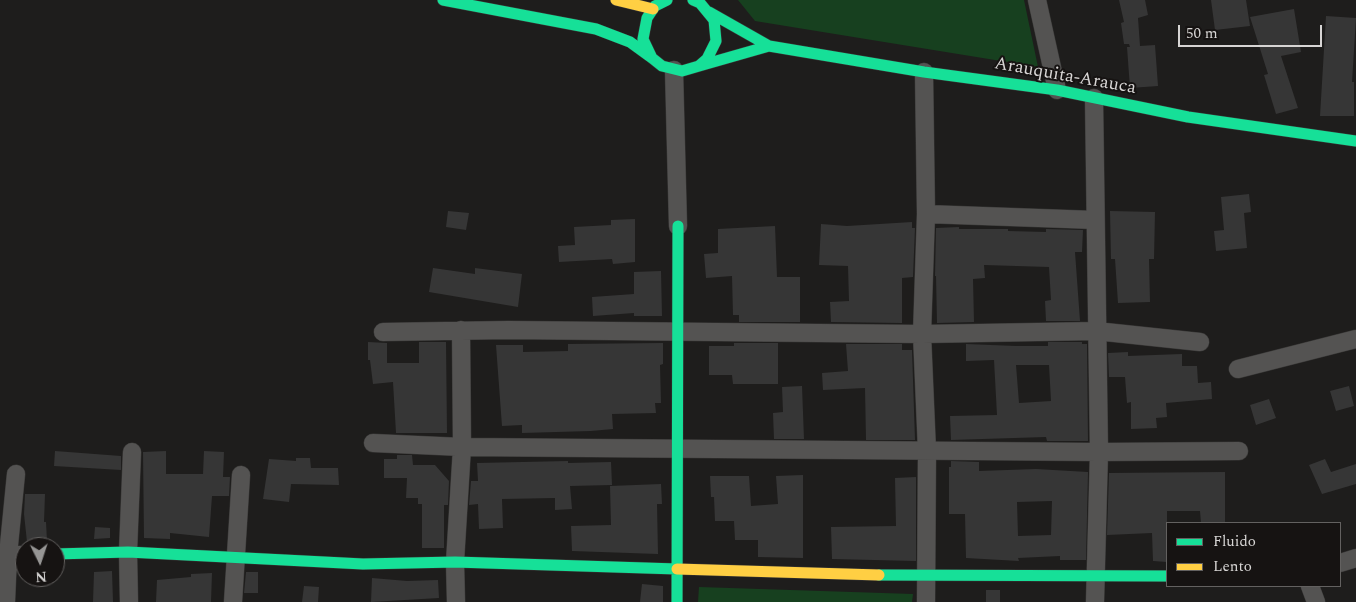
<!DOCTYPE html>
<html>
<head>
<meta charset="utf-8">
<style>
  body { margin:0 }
  #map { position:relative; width:1356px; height:602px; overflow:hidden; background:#1e1d1c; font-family:Spectral,serif }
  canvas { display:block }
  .legend { position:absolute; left:1166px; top:522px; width:175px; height:65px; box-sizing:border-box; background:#161312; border:1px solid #636160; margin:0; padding:6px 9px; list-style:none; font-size:15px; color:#d7d5d4 }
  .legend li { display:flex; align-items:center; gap:10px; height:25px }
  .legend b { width:25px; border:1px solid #636160 }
  .north { position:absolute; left:15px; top:537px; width:50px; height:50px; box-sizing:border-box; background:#161312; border:1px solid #636160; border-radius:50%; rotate:176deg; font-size:14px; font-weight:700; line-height:20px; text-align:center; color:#d7d5d4 }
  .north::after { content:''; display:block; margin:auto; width:18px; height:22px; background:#969594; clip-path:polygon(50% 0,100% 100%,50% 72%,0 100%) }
  .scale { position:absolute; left:1178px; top:25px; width:144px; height:22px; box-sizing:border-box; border:2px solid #d7d5d4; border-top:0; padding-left:6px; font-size:15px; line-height:18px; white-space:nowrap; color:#d7d5d4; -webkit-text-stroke:4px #161312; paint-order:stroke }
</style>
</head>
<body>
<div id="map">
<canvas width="1356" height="602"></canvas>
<ul class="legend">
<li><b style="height:6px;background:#16e098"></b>Fluido</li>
<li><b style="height:6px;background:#ffcf43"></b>Lento</li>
</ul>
<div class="north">N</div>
<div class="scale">50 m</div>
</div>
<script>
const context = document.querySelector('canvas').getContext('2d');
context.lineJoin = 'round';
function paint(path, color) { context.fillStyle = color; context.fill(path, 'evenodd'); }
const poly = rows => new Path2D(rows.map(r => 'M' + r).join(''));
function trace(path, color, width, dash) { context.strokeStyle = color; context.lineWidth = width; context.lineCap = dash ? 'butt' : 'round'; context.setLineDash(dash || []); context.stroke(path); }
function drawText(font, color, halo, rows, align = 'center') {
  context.font = font + ' Spectral,serif'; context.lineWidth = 4; context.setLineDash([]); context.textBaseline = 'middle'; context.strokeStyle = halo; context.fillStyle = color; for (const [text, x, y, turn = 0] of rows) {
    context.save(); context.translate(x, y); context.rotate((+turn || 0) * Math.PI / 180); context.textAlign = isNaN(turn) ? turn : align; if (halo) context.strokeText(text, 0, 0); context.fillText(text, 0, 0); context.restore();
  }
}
paint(poly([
  [738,0,1024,0,1038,67,755,21],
  [699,587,913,594,912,602,698,602]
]), '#17401f');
paint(poly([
  [1119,0,1145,0,1148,15,1138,18,1140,46,1155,45,1158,86,1130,88,1127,47,1130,47,1129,44,1124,44,1121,23,1124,22],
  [1211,0,1246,0,1250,26,1215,30],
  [1294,9,1301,52,1281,56,1298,108,1276,114,1264,75,1268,74,1250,17],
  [1326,16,1356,18,1352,82,1354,82,1354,116,1320,116],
  [1249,194,1251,212,1244,213,1247,248,1216,251,1214,231,1224,230,1221,197],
  [448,211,469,213,466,230,446,227],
  [1110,211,1155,212,1154,259,1149,259,1150,302,1118,303,1115,259,1111,259],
  [635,219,635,262,613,264,612,259,559,262,558,246,575,245,574,227,611,225,611,220],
  [912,222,912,228,915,228,913,277,902,278,902,323,831,322,830,302,849,301,848,266,819,265,821,224,847,226],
  [775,226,777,277,800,277,800,322,739,322,739,315,733,315,732,276,706,278,704,254,718,253,718,229],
  [959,227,959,229,1008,229,1008,231,1046,232,1046,229,1083,230,1082,252,1075,252,1080,321,1046,321,1045,301,1051,300,1049,267,984,265,985,278,973,279,974,322,937,323,936,276,935,276,936,228],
  [433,268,475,274,475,268,522,274,518,307,429,292],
  [661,271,662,316,634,316,634,313,593,316,592,297,634,294,634,272],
  [368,342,387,343,387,363,419,363,419,342,446,342,447,433,396,433,393,382,373,384,370,360,368,360],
  [1048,342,1082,342,1082,344,1087,344,1088,441,1047,441,1046,437,951,440,950,416,997,415,994,360,966,361,966,344,1016,346,1048,346],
  [1016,365,1049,365,1051,401,1019,403],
  [663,343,663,364,660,365,661,403,655,403,656,413,612,414,613,429,591,431,522,433,522,425,502,426,496,345,523,345,523,352,568,351,568,344],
  [734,343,778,343,778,384,733,384,732,375,709,375,709,346,734,346],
  [846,344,902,344,902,350,912,350,915,440,866,440,865,388,823,390,822,373,848,371],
  [1128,352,1128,356,1182,354,1182,366,1197,366,1198,383,1211,382,1212,399,1166,403,1167,417,1156,418,1157,428,1131,429,1131,402,1127,403,1125,377,1109,377,1108,353],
  [802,386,804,439,774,439,773,413,783,412,782,387],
  [1349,386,1354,406,1336,411,1330,391],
  [1269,399,1276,418,1256,425,1250,405],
  [55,451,121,456,121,470,54,466],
  [166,451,166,474,203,474,204,451,224,452,223,477,230,477,229,496,212,496,209,537,170,533,170,539,144,538,143,452],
  [397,455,412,455,413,465,435,465,449,481,448,505,444,505,444,548,422,548,422,504,418,504,418,498,406,498,407,478,384,478,384,459,397,459],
  [296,458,310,458,311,468,338,468,339,485,291,484,289,502,263,499,269,459,296,461],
  [1325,459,1331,472,1356,464,1356,484,1322,494,1309,465],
  [568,461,568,463,611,462,612,485,570,486,572,509,555,510,555,498,502,499,503,528,479,529,478,504,469,505,471,481,478,481,477,463],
  [951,461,979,462,979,471,1036,469,1088,472,1086,560,1060,560,1060,556,1018,558,1019,561,966,558,965,514,949,514,949,467,951,467],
  [1052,501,1051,535,1018,536,1017,502],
  [1225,472,1225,523,1201,523,1200,511,1167,511,1167,562,1153,561,1152,533,1107,535,1109,473],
  [803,475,803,558,758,557,758,540,735,540,734,521,715,521,714,497,711,497,710,476,749,476,751,506,778,504,776,476],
  [916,477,916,561,832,559,831,527,896,526,895,478],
  [661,484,662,504,657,504,658,554,572,551,571,526,611,525,610,486],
  [25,494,45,494,44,522,46,522,47,541,27,542,24,514],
  [95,527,110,528,110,538,94,539],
  [112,571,113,602,93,602,94,572],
  [246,572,258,572,258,593,244,593],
  [212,573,211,602,156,602,157,580,191,577,191,574],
  [372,578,407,581,438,580,439,598,371,602],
  [642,584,663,586,663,602,640,602],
  [304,586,319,587,318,602,302,602],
  [986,590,1000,590,1000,602,986,602]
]), '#363636');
const street = poly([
  [1037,0,1057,90],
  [674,70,678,226],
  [924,72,926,214,922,334,927,451,926,602],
  [1094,98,1099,452,1095,602],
  [926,214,1095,220],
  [383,332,508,330,922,334,1096,331,1200,342],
  [1238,369,1356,339],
  [373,443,462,447,1099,452,1239,451],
  [8,555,25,555],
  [1340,563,1356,558],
  [1310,586,1316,602],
  [6,602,8,555,16,474],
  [129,602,128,552,132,452],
  [233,602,241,475],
  [456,602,455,562,462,447,461,330]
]);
const fast = poly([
  [443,0,596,29,630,42,652,58],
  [667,0,655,6,647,18,643,39,652,58,662,66,682,71,699,66,707,59,716,41,714,20,700,3,693,0],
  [709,12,769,46,924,72,1057,90,1188,117,1356,141],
  [699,66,769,46],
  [55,554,128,552,363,564,455,562,677,569],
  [879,575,1167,576],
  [677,602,678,226]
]);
const slow = poly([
  [616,0,653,9],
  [677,569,879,575]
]);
trace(street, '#393837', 19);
trace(fast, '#393837', 12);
trace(slow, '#393837', 12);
trace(street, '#545352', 18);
trace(fast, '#16e098', 11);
trace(slow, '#ffcf43', 11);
drawText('18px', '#d7d5d4', '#161312', [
  ["Arauquita-Arauca",1065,77,10]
]);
</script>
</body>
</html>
